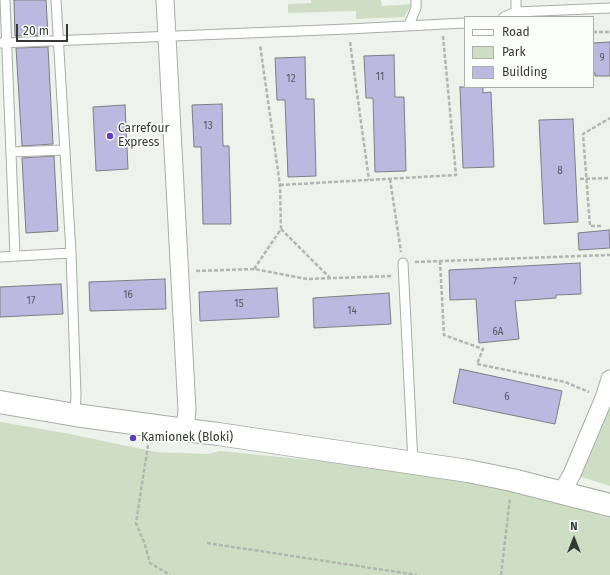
<!DOCTYPE html>
<html>
<head>
<meta charset="utf-8">
<style>
  body { margin:0 }
  #map { position:relative; width:610px; height:575px; overflow:hidden; background:#edf2eb; font-family:"Fira Sans",sans-serif }
  canvas { display:block }
  .legend { position:absolute; left:464px; top:16px; width:130px; height:72px; box-sizing:border-box; background:#fbfff9; border:1px solid #acafaa; margin:0; padding:5px 7px; list-style:none; font-size:12px; color:#353734 }
  .legend li { display:flex; align-items:center; gap:8px; height:20px }
  .legend b { width:20px; border:1px solid #acafaa }
  .north { position:absolute; left:554px; top:519px; width:40px; height:40px; -webkit-text-stroke:3px #fbfff9; paint-order:stroke; rotate:0deg; font-size:11px; font-weight:700; line-height:16px; text-align:center; color:#353734 }
  .north::after { content:''; display:block; margin:auto; width:14px; height:18px; background:#353734; clip-path:polygon(50% 0,100% 100%,50% 72%,0 100%) }
  .scale { position:absolute; left:16px; top:24px; width:52px; height:18px; box-sizing:border-box; border:2px solid #353734; border-top:0; padding-left:5px; font-size:12px; line-height:14px; white-space:nowrap; color:#353734; -webkit-text-stroke:3px #fbfff9; paint-order:stroke }
</style>
</head>
<body>
<div id="map">
<canvas width="610" height="575"></canvas>
<ul class="legend">
<li><b style="height:5px;background:#fff"></b>Road</li>
<li><b style="height:11px;background:#cedec4"></b>Park</li>
<li><b style="height:11px;background:#bcb8e0"></b>Building</li>
</ul>
<div class="north">N</div>
<div class="scale">20 m</div>
</div>
<script>
const context = document.querySelector('canvas').getContext('2d');
context.lineJoin = 'round';
function paint(path, color) { context.fillStyle = color; context.fill(path, 'evenodd'); }
const poly = rows => new Path2D(rows.map(r => 'M' + r).join(''));
function trace(path, color, width, dash) { context.strokeStyle = color; context.lineWidth = width; context.lineCap = dash ? 'butt' : 'round'; context.setLineDash(dash || []); context.stroke(path); }
function drawText(font, color, halo, rows, align = 'center') {
  context.font = font + ' "Fira Sans",sans-serif'; context.lineWidth = 3; context.setLineDash([]); context.textBaseline = 'middle'; context.strokeStyle = halo; context.fillStyle = color; for (const [text, x, y, turn = 0] of rows) {
    context.save(); context.translate(x, y); context.rotate((+turn || 0) * Math.PI / 180); context.textAlign = isNaN(turn) ? turn : align; if (halo) context.strokeText(text, 0, 0); context.fillText(text, 0, 0); context.restore();
  }
}
paint(poly([
  [311,0,381,0,382,6,412,4,404,17,356,19,356,11,288,13,288,4,311,3],
  [610,401,610,486,572,474],
  [0,422,65,433,156,452,208,454,220,451,458,475,610,513,610,575,0,575]
]), '#cedec4');
const building = poly([
  [14,0,46,0,48,35,15,36,14,0],
  [610,42,610,76,595,76,595,73,593,73,593,43,610,42],
  [48,47,53,144,22,146,16,48,48,47],
  [394,55,395,97,404,97,406,171,375,172,373,98,366,98,364,56,394,55],
  [305,57,306,99,314,99,316,176,288,177,285,100,277,100,275,58,305,57],
  [460,87,483,87,483,93,491,92,494,167,463,168,460,87],
  [222,104,223,146,229,146,231,224,203,224,201,147,194,147,192,105,222,104],
  [125,105,128,169,96,171,93,107,125,105],
  [573,119,578,222,544,224,539,120,573,119],
  [54,156,58,231,26,233,22,158,54,156],
  [609,230,610,248,579,250,578,233,609,230],
  [580,263,581,294,556,295,556,298,515,301,519,339,479,343,476,299,450,300,449,270,580,263],
  [165,279,166,309,90,311,89,282,165,279],
  [61,284,63,314,0,317,0,287,61,284],
  [277,288,279,317,200,321,199,292,277,288],
  [389,293,391,324,314,328,313,298,389,293],
  [460,369,562,391,555,424,453,403,460,369]
]);
paint(building, '#bcb8e0');
trace(building, '#7e7d84', 1);
const lane = poly([
  [5,0,15,256],
  [56,0,71,253,76,395,75,415],
  [516,0,516,12],
  [504,17,516,12,610,8],
  [409,25,416,8,416,0],
  [0,43,348,29,465,23],
  [11,152,65,150],
  [0,257,71,253],
  [403,263,413,463]
]);
const street = poly([
  [165,0,187,410,185,430],
  [561,493,572,474,604,398,610,379]
]);
const secondary = poly([
  [0,402,75,415,185,430,218,434,468,471,512,480,610,505]
]);
trace(lane, '#a8ada6', 11);
trace(street, '#a8ada6', 19);
trace(secondary, '#a8ada6', 24);
trace(poly([
  [593,32,610,32],
  [350,42,369,180],
  [390,179,401,252],
  [580,179,610,178],
  [280,185,456,175,443,36],
  [601,226,590,226,583,134,610,118],
  [281,229,330,278],
  [440,261,444,335,483,349,477,364,565,382,589,392],
  [415,262,610,255],
  [254,269,281,229,280,185,260,45],
  [196,271,254,269,307,279,392,276],
  [148,445,136,523,144,542,150,563,170,575],
  [207,543,417,575],
  [501,575,510,498]
]), '#b2b6b0', 2.5, [4, 2]);
trace(lane, '#fff', 9);
trace(street, '#fff', 17);
trace(secondary, '#fff', 22);
for (const [x, y, r, color] of [
  [110,136,4,"#5d3eb6"],
  [133,438,4,"#5d3eb6"]
]) { const dot = new Path2D(); dot.arc(x, y, r, 0, 2 * Math.PI); context.fillStyle = color; context.fill(dot); trace(dot, '#fbfff9', 1.5); }
drawText('10px', '#57575f', null, [
  ["9",602,58],
  ["11",380,77],
  ["12",291,79],
  ["13",208,126],
  ["8",560,171],
  ["7",515,282],
  ["16",128,295],
  ["17",31,301],
  ["15",239,304],
  ["14",352,311],
  ["6A",498,332],
  ["6",507,397]
]);
drawText('12px', '#353734', '#fbfff9', [
  ["Carrefour",118,129],
  ["Express",118,143],
  ["Kamionek (Bloki)",141,438]
], 'left');
</script>
</body>
</html>
